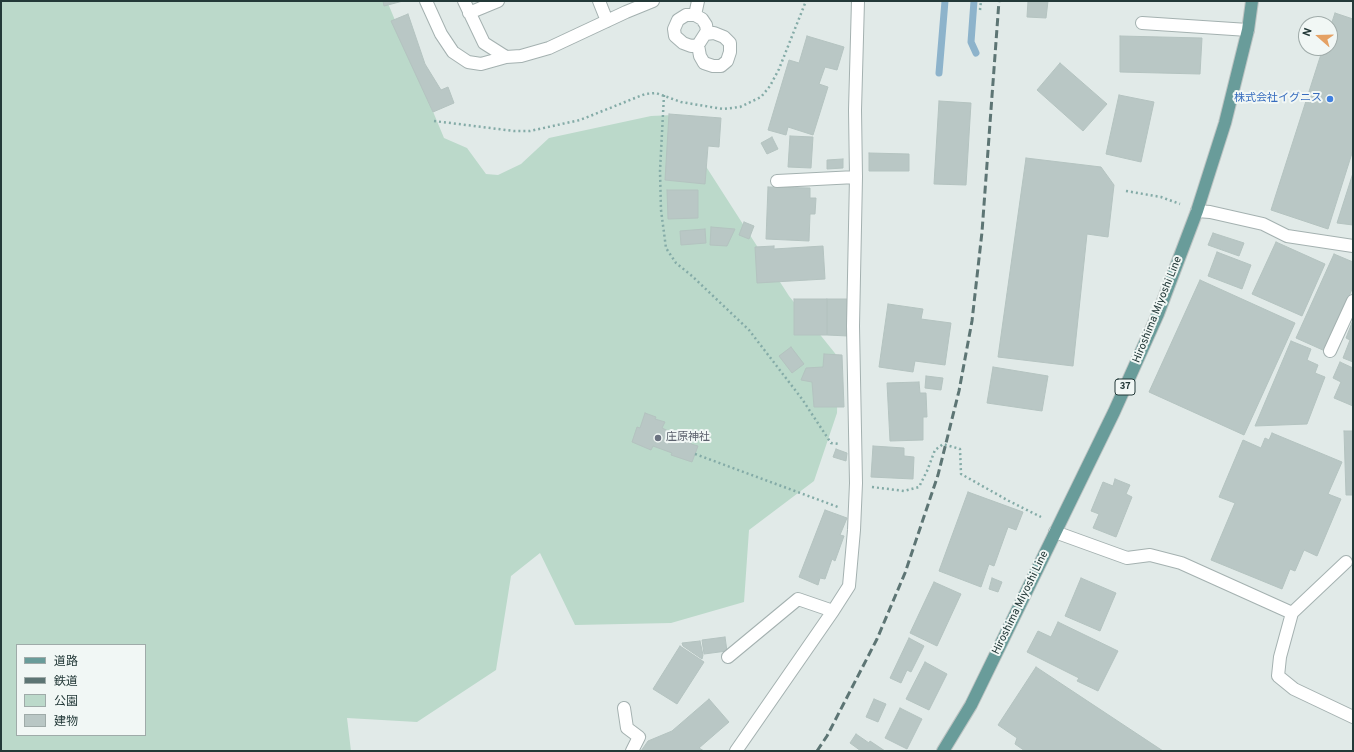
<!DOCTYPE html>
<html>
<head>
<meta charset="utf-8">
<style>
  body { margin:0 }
  #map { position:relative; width:1354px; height:752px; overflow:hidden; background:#e1eae8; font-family:Overpass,"Noto Sans JP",sans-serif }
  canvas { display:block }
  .frame { position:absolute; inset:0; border:2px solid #233938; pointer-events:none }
  .legend { position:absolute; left:16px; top:644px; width:130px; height:92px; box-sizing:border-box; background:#f1f7f5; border:1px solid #9faba9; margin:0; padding:5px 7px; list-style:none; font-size:12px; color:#233938 }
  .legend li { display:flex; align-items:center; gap:8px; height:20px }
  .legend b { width:20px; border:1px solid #9faba9 }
  .north { position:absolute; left:1298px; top:16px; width:40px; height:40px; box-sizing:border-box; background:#f1f7f5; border:1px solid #9faba9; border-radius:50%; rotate:290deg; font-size:11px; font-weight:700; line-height:16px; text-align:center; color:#233938 }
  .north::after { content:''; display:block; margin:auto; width:14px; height:18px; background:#e5a164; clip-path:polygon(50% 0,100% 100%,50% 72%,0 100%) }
</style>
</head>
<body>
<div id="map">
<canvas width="1354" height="752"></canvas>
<div class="frame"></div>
<ul class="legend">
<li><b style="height:5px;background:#699c9a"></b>道路</li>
<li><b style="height:5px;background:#5d7574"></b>鉄道</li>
<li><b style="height:11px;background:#bbd9ca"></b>公園</li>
<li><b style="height:11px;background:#b9c7c5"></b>建物</li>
</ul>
<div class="north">N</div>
</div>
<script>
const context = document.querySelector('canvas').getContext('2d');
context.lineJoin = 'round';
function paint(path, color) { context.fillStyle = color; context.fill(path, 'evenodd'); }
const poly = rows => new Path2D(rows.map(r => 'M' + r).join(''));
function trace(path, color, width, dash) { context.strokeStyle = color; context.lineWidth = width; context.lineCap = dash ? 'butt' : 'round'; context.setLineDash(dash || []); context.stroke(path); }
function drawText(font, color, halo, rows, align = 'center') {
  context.font = font + ' Overpass,"Noto Sans JP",sans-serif'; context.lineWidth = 4; context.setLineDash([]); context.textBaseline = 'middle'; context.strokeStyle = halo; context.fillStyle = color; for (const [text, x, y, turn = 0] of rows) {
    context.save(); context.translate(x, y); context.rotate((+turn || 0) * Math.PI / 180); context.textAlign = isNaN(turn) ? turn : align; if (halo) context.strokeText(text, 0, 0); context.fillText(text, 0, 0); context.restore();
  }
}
paint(poly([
  [1,1,387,1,444,138,467,148,486,174,498,175,521,164,549,138,651,116,673,115,789,296,838,357,837,413,814,481,749,530,744,602,671,623,575,625,540,553,511,576,496,670,417,722,347,718,351,751,1,751],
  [17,645,145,645,145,735,17,735]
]), '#bbd9ca');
trace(poly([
  [974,1,971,42,976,53],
  [939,73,945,1]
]), '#8db3cb', 7);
const building = poly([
  [383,1,403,1,384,6,383,1],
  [1028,1,1048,1,1046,18,1027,17,1028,1],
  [1335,13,1353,19,1353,150,1328,229,1271,210,1323,48,1330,48,1330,28,1335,13],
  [408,14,425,64,441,90,448,87,454,103,433,112,391,21,408,14],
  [807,36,844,47,837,70,825,67,819,84,828,87,813,135,788,127,786,135,768,130,789,60,799,63,807,36],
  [1120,36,1202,38,1200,74,1120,72,1120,36],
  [1060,63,1107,104,1083,131,1037,90,1060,63],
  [1119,95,1154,102,1141,162,1106,154,1119,95],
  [939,101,971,103,966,185,934,184,939,101],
  [669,114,721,118,719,147,708,146,705,184,665,180,669,114],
  [790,136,813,137,811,168,788,167,790,136],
  [772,137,778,149,767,154,761,143,772,137],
  [869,153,909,154,909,171,869,171,869,153],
  [1026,158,1101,167,1114,185,1108,237,1087,234,1073,366,998,357,1026,158],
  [843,159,843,168,827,169,827,160,843,159],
  [1353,173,1353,225,1337,223,1353,173],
  [768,187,810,188,810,198,816,198,815,214,810,214,809,241,766,239,768,187],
  [667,190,698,190,698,218,668,219,667,190],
  [744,222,754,226,749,239,739,235,744,222],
  [711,227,735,229,727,246,710,245,711,227],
  [705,229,706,243,681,245,680,231,705,229],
  [1213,233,1244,243,1239,256,1208,245,1213,233],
  [1276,242,1325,264,1302,316,1252,294,1276,242],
  [774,246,774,249,823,246,825,279,757,283,755,247,774,246],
  [1217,252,1251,265,1242,289,1208,276,1217,252],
  [1334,254,1353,262,1353,287,1325,351,1296,338,1334,254],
  [1200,280,1295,323,1244,435,1149,392,1200,280],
  [794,299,827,299,827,335,794,335,794,299],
  [827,299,848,299,848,336,827,335,827,299],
  [888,304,923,309,921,319,951,323,945,365,915,361,913,372,879,367,888,304],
  [1353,320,1353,362,1343,358,1350,340,1346,338,1353,320],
  [1291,341,1311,349,1307,360,1318,365,1315,373,1325,377,1307,424,1255,426,1291,341],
  [791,347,804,364,792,373,779,356,791,347],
  [824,354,842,355,844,407,814,407,812,382,801,380,806,368,823,367,824,354],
  [1340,362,1353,368,1353,406,1334,398,1341,382,1333,378,1340,362],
  [993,367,1048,376,1042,411,987,403,993,367],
  [926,376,943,378,941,390,925,388,926,376],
  [919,382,920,393,926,393,927,417,923,417,923,440,890,441,887,383,919,382],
  [645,413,656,417,655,419,665,422,662,428,691,442,691,444,698,446,692,462,671,455,672,453,653,446,651,450,632,442,637,427,640,428,645,413],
  [1344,431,1353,431,1353,495,1346,495,1344,431],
  [1272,433,1342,462,1328,494,1341,499,1317,556,1304,550,1295,571,1290,569,1282,589,1211,560,1235,503,1219,497,1243,440,1261,448,1265,438,1269,440,1272,433],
  [873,446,904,448,904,456,914,457,913,479,871,477,873,446],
  [836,449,847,453,846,461,833,457,836,449],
  [1115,479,1130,485,1126,494,1132,497,1116,537,1093,528,1099,514,1091,511,1103,482,1113,486,1115,479],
  [968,492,1023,512,1016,530,1008,527,994,566,989,564,981,587,939,571,968,492],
  [825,510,847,518,840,535,844,536,835,561,832,559,825,579,820,578,818,585,799,577,825,510],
  [992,578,1002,582,998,592,989,589,992,578],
  [1081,578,1116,593,1100,631,1065,616,1081,578],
  [934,582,961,594,937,646,910,633,934,582],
  [1058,622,1118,651,1098,691,1077,681,1079,678,1027,652,1038,631,1051,637,1058,622],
  [725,637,727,651,704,654,702,640,725,637],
  [909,638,924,646,911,672,907,670,901,683,890,678,909,638],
  [700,641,703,655,702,659,683,646,682,643,700,641],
  [680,646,704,662,677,704,653,689,680,646],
  [925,662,947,674,929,710,906,699,925,662],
  [1036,667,1163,751,1025,751,1015,744,1017,738,998,725,1036,667],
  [709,699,729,722,699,748,704,751,641,751,648,741,672,731,709,699],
  [874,699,886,704,878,722,866,717,874,699],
  [900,708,922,719,907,749,885,738,900,708],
  [856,734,869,743,870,741,885,751,861,751,850,743,856,734]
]);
paint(building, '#b9c7c5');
trace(building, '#b4c3c0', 1);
const service = poly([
  [426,1,441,34,453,52,468,62,481,64,506,57],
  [464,1,484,43,506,57,521,56,549,48,626,12,653,1],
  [599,1,607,21],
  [469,13,498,1],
  [686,15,695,15,702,19,706,25,707,31,698,45,691,46,683,43,675,36,674,29,678,20,686,15],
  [695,15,698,1],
  [698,45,700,56,704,63,713,66,721,66,727,61,730,52,730,43,724,37,714,33,705,34]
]);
const minor = poly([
  [1142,23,1248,30],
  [777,181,856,177],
  [1197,211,1210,212,1263,224,1287,236,1353,246],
  [1330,351,1353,301],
  [1055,532,1127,558,1150,555,1181,563,1292,613,1280,657,1278,676,1294,689,1353,717],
  [1292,613,1346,562],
  [728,657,798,599,833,611],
  [624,708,627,728,639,737,632,751],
  [736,751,833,611,849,586,854,530,856,483,853,326,856,177,855,110,858,1]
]);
const primary = poly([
  [943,751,971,705,1114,412,1158,314,1197,211,1225,123,1248,30,1252,1]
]);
trace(service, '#a4b1b0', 14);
trace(minor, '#a4b1b0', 14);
trace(primary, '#bdc4c3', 14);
trace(poly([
  [980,10,981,1],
  [664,95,660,171,661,210,666,248,676,263,692,276,749,330,802,399,831,443,839,444],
  [434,121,514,131,530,131,580,120,645,94,656,93,681,102,723,109,740,107,761,97,770,86,779,69,806,1],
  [1126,191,1161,197,1180,204],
  [695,454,838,507],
  [872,487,904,491,919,487,927,471,935,450,943,444,960,449,961,474,1009,501,1041,517]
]), '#84aba7', 2.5, [2, 3]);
trace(service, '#fff', 12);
trace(minor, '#fff', 12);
trace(primary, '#699c9a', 12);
trace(poly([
  [817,751,827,736,877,639,905,573,938,475,959,391,972,321,982,232,999,1]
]), '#5d7574', 3, [8, 4]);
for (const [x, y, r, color] of [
  [1330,99,4,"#3f7fe0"],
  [658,438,4,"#6b7280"]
]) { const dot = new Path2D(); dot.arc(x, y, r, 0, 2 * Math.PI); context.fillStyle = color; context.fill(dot); trace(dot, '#f1f7f5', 1.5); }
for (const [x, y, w] of [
  [1125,387,20]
]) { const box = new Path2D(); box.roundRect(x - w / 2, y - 8, w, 16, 3); context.fillStyle = '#f1f7f5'; context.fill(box); trace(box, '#233938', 1); }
drawText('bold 10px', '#233938', null, [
  ["37",1125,387]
]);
drawText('11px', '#366cbe', '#f1f7f5', [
  ["株式会社イグニス",1322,99]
], 'right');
drawText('11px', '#233938', '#f1f7f5', [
  ["Hiroshima Miyoshi Line",1158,310,-68],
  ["Hiroshima Miyoshi Line",1021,603,-64]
]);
drawText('11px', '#5b616d', '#f1f7f5', [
  ["庄原神社",666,438]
], 'left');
</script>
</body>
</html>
